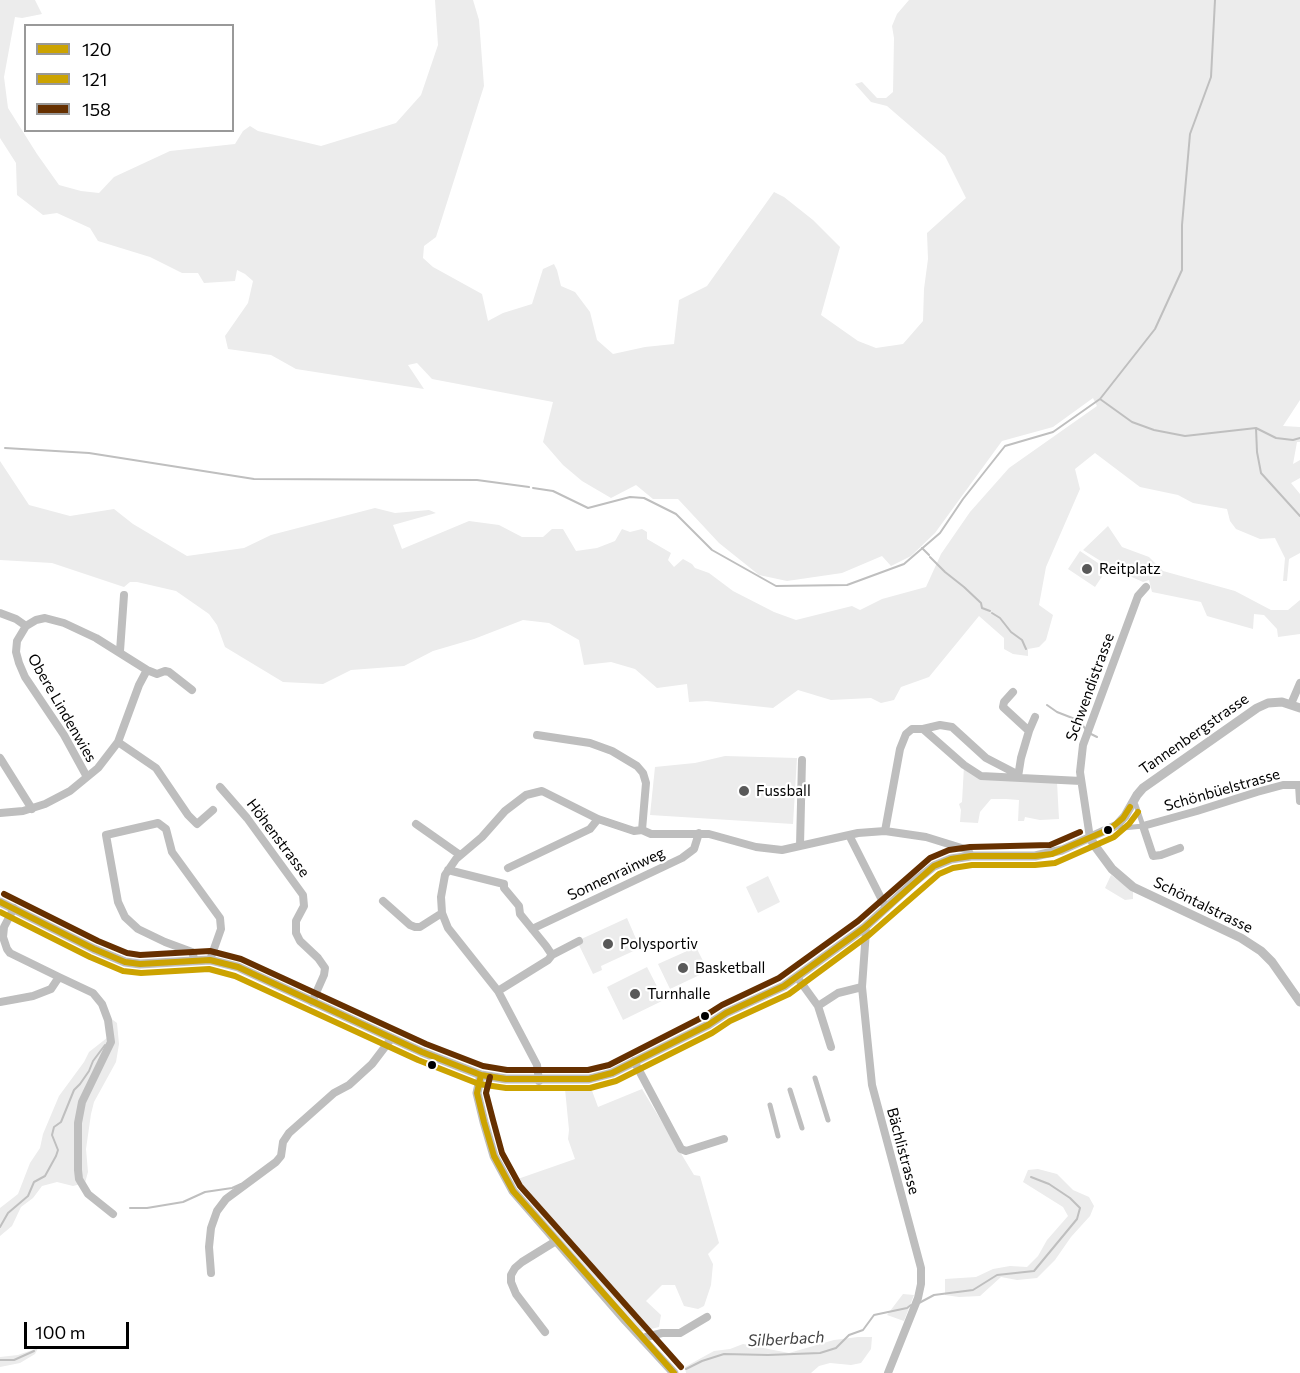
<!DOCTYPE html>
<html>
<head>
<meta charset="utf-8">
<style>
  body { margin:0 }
  #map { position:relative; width:1300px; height:1373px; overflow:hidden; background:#fff; font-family:Commissioner,sans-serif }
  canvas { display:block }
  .legend { position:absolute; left:24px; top:24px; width:210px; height:108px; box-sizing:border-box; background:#fff; border:2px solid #999; margin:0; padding:8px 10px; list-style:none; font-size:18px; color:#000 }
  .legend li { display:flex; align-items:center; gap:12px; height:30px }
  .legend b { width:30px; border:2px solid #999 }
  .scale { position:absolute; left:24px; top:1322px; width:105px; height:27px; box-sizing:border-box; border:3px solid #000; border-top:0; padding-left:8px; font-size:18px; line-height:21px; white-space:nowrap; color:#000; -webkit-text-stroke:4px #fff; paint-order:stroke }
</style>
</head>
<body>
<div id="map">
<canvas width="1300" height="1373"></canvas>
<ul class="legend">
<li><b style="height:8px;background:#cca300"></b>120</li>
<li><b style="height:8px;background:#cca300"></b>121</li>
<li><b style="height:8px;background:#663000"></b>158</li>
</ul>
<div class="scale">100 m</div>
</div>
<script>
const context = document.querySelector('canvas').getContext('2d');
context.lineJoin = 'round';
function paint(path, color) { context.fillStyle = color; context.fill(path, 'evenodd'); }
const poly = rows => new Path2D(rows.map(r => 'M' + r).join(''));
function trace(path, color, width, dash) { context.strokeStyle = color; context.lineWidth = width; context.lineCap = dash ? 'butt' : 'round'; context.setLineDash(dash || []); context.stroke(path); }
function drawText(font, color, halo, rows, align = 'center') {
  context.font = font + ' Commissioner,sans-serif'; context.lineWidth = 4.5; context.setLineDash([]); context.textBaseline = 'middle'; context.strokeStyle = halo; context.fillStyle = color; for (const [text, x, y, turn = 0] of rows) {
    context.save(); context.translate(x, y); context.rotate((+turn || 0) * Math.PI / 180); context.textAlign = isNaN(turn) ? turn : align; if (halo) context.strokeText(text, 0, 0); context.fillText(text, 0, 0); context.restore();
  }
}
paint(poly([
  [0,0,35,0,42,14,22,18,15,17,4,77,8,108,37,154,59,185,81,191,99,193,114,177,170,151,235,144,243,131,250,126,258,131,321,146,396,123,421,95,438,45,435,0,473,0,479,20,484,86,436,237,424,246,423,258,433,267,482,294,488,321,503,313,532,304,543,269,554,264,557,270,561,286,575,292,590,312,597,340,613,354,645,347,674,344,679,300,707,286,774,192,784,197,813,220,840,247,821,315,858,341,876,348,903,344,923,321,924,289,928,259,927,233,966,198,945,156,887,106,871,102,855,84,862,82,877,98,886,98,893,92,894,38,892,26,897,14,909,0,1300,0,1300,400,1283,426,1300,427,1300,442,1297,442,1293,464,1300,460,1300,478,1291,483,1300,494,1300,553,1289,559,1287,581,1283,581,1285,558,1275,538,1260,539,1236,529,1230,521,1227,509,1193,503,1178,495,1140,487,1095,453,1075,469,1080,489,1046,567,1039,605,1053,615,1046,640,1039,647,1028,649,1028,656,1013,654,1004,649,1004,638,979,616,929,677,901,687,894,700,881,703,871,698,831,700,798,690,773,708,707,701,689,702,687,684,657,688,635,669,611,662,584,665,579,640,549,623,523,620,474,639,433,651,404,666,351,670,323,684,283,682,225,647,217,625,209,614,176,591,137,582,130,582,124,587,52,563,0,560,0,461,29,505,70,516,114,509,133,524,187,556,244,548,271,535,375,508,395,513,429,510,436,513,393,525,402,549,469,521,499,525,522,537,543,537,552,529,563,529,576,551,597,548,615,541,622,529,630,532,642,529,647,532,647,539,671,553,668,560,674,567,683,559,692,564,695,568,709,573,733,591,774,612,796,620,852,606,860,610,882,599,926,587,941,554,970,512,1009,468,1097,406,1093,398,1053,427,1002,441,935,533,911,556,891,566,882,556,842,573,787,581,759,575,719,543,678,499,653,499,636,485,611,498,582,481,563,465,543,442,553,402,432,379,417,363,408,365,424,389,296,369,271,355,228,349,225,336,248,303,253,281,245,274,237,270,235,281,204,283,198,273,182,273,150,257,98,241,90,228,57,213,43,215,17,195,16,163,0,138],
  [1108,526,1122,547,1149,557,1163,571,1235,591,1271,610,1288,610,1300,600,1300,634,1278,637,1277,629,1264,615,1254,614,1253,629,1207,616,1201,602,1152,592,1149,580,1143,582,1112,568,1083,550],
  [1080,551,1107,569,1095,587,1068,569],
  [725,756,797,758,793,824,650,815,655,767,695,763],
  [964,766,981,773,1057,782,1059,819,1040,820,1025,817,1024,821,1018,821,1019,800,1006,799,991,799,980,812,978,823,960,822,961,810,959,804,962,802],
  [1111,875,1133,891,1133,899,1125,900,1105,888],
  [768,876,780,902,758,913,746,887],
  [627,918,640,948,601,966,602,970,593,974,577,941],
  [696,947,708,971,670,989,658,964],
  [647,967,664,1000,623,1020,607,987],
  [109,1017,117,1023,119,1044,116,1062,94,1102,91,1114,86,1149,88,1172,85,1183,73,1186,57,1182,42,1186,33,1198,21,1207,12,1226,0,1236,0,1208,18,1194,30,1163,40,1148,43,1134,59,1096,84,1062,89,1052,112,1034],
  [591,1088,598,1107,642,1089,694,1175,700,1176,719,1243,708,1254,713,1264,711,1285,704,1306,698,1309,684,1306,675,1285,662,1285,646,1301,661,1315,659,1327,639,1332,512,1181,575,1159,568,1139,569,1130,565,1089],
  [1038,1169,1057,1174,1073,1190,1089,1197,1094,1206,1090,1216,1071,1237,1055,1260,1037,1278,1017,1280,1001,1277,980,1296,959,1297,945,1295,945,1279,976,1277,993,1269,1010,1266,1027,1267,1038,1256,1047,1240,1068,1216,1063,1207,1023,1182,1028,1170],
  [903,1294,914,1295,904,1321,887,1315],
  [858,1337,872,1337,871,1349,861,1363,851,1365,830,1363,819,1366,811,1373,686,1373,685,1367,703,1357,714,1351,730,1349,743,1344,789,1353,834,1340],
  [38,1348,35,1354,20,1363,0,1367,0,1357,18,1355]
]), '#ececec');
trace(poly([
  [1100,399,1132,422,1154,430,1185,436,1256,428,1257,452,1261,473,1300,516],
  [1256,428,1276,438,1293,440,1300,438],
  [5,448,89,453,254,479,477,480,529,487],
  [533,488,553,491,588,508,630,497,644,498,676,514,712,550,776,586,847,585,904,564,940,533,963,499,1005,446,1053,432,1100,399,1155,329,1182,270,1182,225,1190,134,1211,77,1215,0],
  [922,548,929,555],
  [930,557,945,572,964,587,981,603,982,608,990,611],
  [992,613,1000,618,1011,632,1022,640,1026,649],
  [1047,705,1057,712,1080,721,1086,730],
  [1091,734,1097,737],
  [130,1208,147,1208,183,1202,205,1192,232,1188,241,1184],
  [0,1227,8,1213,28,1196,34,1182,45,1176,56,1156,58,1150,52,1135,54,1127,61,1122,74,1090,80,1084,89,1071,93,1061,105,1045],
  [919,1303,934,1295,973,1290,997,1275,1034,1271,1077,1219,1080,1208,1070,1198,1049,1184,1031,1177],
  [0,1360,14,1360,34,1351],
  [686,1369,702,1361,724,1354,768,1355,820,1353,836,1348,849,1335,863,1330,874,1315,907,1308,911,1305]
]), '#bfbfbf', 2);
trace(poly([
  [1117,825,1123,828,1143,826,1136,805,1132,802],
  [815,1078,828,1120],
  [790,1090,802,1128],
  [770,1105,778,1136]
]), '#bebebe', 5);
trace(poly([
  [0,613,16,619,26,626],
  [120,651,124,595],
  [1013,692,1004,702,1003,707,1029,731,1021,758,1018,777],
  [1291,704,1300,683],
  [923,729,940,725,952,727,986,758,1015,773,1018,777],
  [1029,731,1035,717],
  [537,735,590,743,612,751,637,766,643,773,646,783,642,830],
  [118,742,156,768,188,815,197,824,213,810],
  [0,758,32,809],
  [87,777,64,735,25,677,19,663,16,652,17,641,26,626,36,620,45,618,64,623,96,638,147,670,157,674,165,671,169,672,192,690],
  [1299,785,1300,801],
  [220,787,247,818,303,895,304,906,296,921,296,933,300,941,318,958,325,968,324,975,312,1002],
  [0,813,23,811,45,804,70,791,98,768,118,742,139,685,147,670],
  [416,824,460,855],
  [885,831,900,749,906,734,912,729,923,729,964,765,981,776,1081,781],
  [849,835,886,908],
  [1090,838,1080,772,1083,745,1138,596,1146,587],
  [800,846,802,760],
  [1180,848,1161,855,1153,856,1143,826,1197,811,1257,792,1283,785,1300,785],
  [508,868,590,829,598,819],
  [448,870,504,884,504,888,519,906,520,914,546,946,552,955],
  [383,901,410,925,415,927,420,927,442,913],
  [14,908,4,927,3,937,7,949,10,953,59,977],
  [864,928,866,931,862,987,872,1085,921,1268,921,1284,918,1298,888,1373],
  [532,929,682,858,694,849,699,833],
  [195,961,192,952,165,942,138,929,125,917,118,902,106,835,154,824,158,823,166,829,172,852,220,918,221,929,210,960],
  [797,977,818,1006,831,1047],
  [498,991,548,960,552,955,579,941],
  [0,1002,33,996,51,989,59,977,93,993,102,1004,108,1020,111,1042,82,1102,78,1123,78,1170,79,1179,88,1194,113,1214],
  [818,1006,838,993,862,987],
  [634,1061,681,1149,686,1151,724,1139],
  [539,1081,537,1065,498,991,448,928,442,913,441,897,445,875,456,859,482,837,505,811,526,795,542,791,598,819,634,831,642,830,651,834,709,834,756,847,782,850,858,833,885,831,926,837,968,850,971,856],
  [211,1273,209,1247,211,1228,217,1211,226,1199,276,1162,281,1156,283,1142,289,1133,334,1093,349,1085,372,1064,391,1039],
  [545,1332,516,1294,511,1282,511,1275,515,1268,522,1262,556,1241],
  [643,1340,646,1337,662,1333,680,1333,707,1317]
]), '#bebebe', 8);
trace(poly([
  [1090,838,1095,846,1112,869,1133,887,1241,938,1261,951,1272,962,1300,1002],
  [0,902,94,949,125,962,140,964,210,960,238,967,422,1052,481,1075,506,1079,589,1079,612,1073,708,1025,726,1013,784,986,864,928,914,882,934,866,951,859,971,856,1035,856,1062,850,1117,825,1125,816,1137,795,1143,788,1257,708,1268,703,1282,702,1300,708],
  [481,1075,477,1093,484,1122,494,1156,513,1191,626,1321,674,1373]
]), '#bebebe', 9);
trace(poly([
  [0,902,94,949,125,962,140,964,210,960,238,967,422,1052,481,1075,506,1079,589,1079,612,1073,708,1025,726,1013,784,986,864,928,934,866,951,859,971,856,1035,856,1052,854,1110,829,1123,818,1130,807],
  [481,1075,477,1093,484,1122,494,1156,513,1191,674,1373]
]), '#cca300', 6);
trace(poly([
  [0,912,90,957,123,971,141,973,209,969,235,976,418,1060,479,1084,506,1088,590,1088,616,1081,712,1033,730,1021,789,994,869,935,939,874,953,868,972,865,1035,865,1055,863,1114,837,1129,824,1138,812]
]), '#cca300', 6);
trace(poly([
  [4,894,98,941,127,953,140,955,210,951,241,959,426,1044,483,1066,507,1070,588,1070,609,1065,703,1017,722,1005,779,978,858,921,930,858,949,850,970,847,1050,845,1080,832],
  [490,1077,486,1093,493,1120,502,1153,520,1186,681,1367]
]), '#663000', 6);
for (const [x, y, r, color] of [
  [1087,569,6,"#595959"],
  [744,791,6,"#595959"],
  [1108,830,5,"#000"],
  [608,944,6,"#595959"],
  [683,968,6,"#595959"],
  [635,994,6,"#595959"],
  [705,1016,5,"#000"],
  [432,1065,5,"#000"]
]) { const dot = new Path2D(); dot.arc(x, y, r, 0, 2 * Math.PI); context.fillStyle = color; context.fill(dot); trace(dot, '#fff', 2); }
drawText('15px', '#000', '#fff', [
  ["Reitplatz",1099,569],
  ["Fussball",756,791],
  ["Polysportiv",620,944],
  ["Basketball",695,968],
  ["Turnhalle",647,994]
], 'left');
drawText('15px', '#000', '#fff', [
  ["Schwendistrasse",1090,687,-70],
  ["Obere Lindenwies",62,708,60],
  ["Tannenbergstrasse",1194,734,-35],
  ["Schönbüelstrasse",1222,790,-16],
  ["Höhenstrasse",278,838,53],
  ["Sonnenrainweg",616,874,-25],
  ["Schöntalstrasse",1203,905,26],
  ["Bächlistrasse",903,1151,75]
]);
drawText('italic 16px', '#444', '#fff', [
  ["Silberbach",786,1339,-3]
]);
</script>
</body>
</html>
